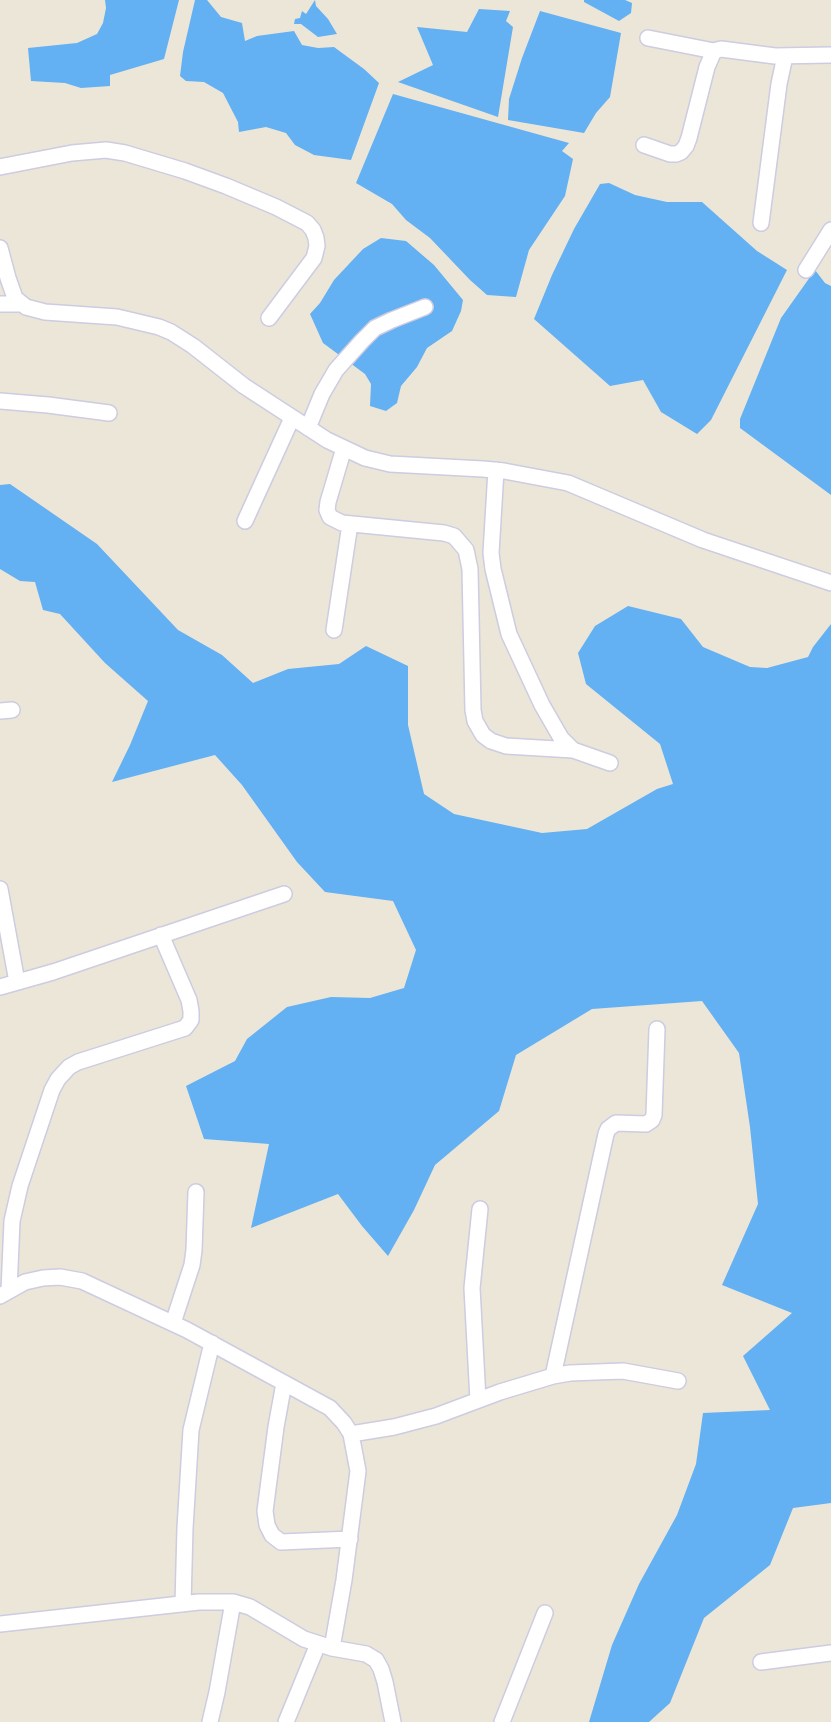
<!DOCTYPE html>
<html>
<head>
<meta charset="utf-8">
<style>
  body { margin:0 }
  canvas { display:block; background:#ebe6d7 }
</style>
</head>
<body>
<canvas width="831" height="1722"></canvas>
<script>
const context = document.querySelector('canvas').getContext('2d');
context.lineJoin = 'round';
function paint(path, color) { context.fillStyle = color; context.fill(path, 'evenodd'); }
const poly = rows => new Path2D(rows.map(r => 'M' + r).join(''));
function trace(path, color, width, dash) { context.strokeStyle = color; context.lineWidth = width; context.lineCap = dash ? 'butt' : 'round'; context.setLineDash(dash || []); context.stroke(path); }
paint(poly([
  [105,0,179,0,164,59,110,75,110,86,81,88,65,83,31,81,28,48,77,43,97,34,103,23,106,8],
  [195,0,207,0,221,17,242,23,245,41,257,36,294,31,302,45,318,48,334,47,364,69,379,83,351,160,314,155,295,145,286,133,266,127,239,132,238,122,223,93,204,82,186,81,180,76,183,52],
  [315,0,316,6,328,19,337,34,318,37,301,24,294,24,295,19,300,18,302,11,306,14],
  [584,0,625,0,632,3,631,13,619,21,584,2],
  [479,9,510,11,506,21,513,27,498,117,398,82,433,65,417,27,467,32],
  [540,11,621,33,610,97,596,113,584,133,508,120,509,99,522,58],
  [393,94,569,143,562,151,573,159,565,196,529,250,516,297,487,295,470,280,430,238,406,220,392,204,356,183],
  [609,183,635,195,667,202,702,202,757,251,787,270,711,420,697,434,661,412,643,380,610,386,534,319,552,275,574,229,600,184],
  [381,238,406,241,434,265,463,300,461,311,452,331,427,348,417,367,401,386,397,403,386,411,370,406,371,384,365,374,323,343,310,314,320,303,334,280,363,249],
  [815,270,825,283,831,286,831,495,740,428,740,419,781,318],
  [10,484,97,544,178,630,222,655,253,683,288,669,339,664,366,646,408,666,408,725,424,794,454,814,542,833,587,829,657,789,673,784,660,744,586,684,578,653,595,626,628,606,681,619,703,647,750,667,767,668,808,657,813,647,831,624,831,1503,793,1508,770,1565,704,1618,670,1703,649,1722,589,1722,612,1645,639,1584,677,1515,696,1464,703,1413,770,1410,743,1356,792,1313,722,1285,758,1204,750,1127,739,1053,702,1001,592,1009,516,1055,499,1111,435,1165,414,1210,388,1256,362,1226,338,1194,251,1228,269,1144,204,1139,186,1086,235,1061,247,1039,287,1007,331,997,370,998,404,988,416,950,393,901,325,892,297,862,242,785,215,755,112,782,130,745,148,701,105,663,60,614,43,610,35,582,20,581,0,569,0,485]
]), '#63b0f3');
const minor = poly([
  [648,38,714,51],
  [644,145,670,154,676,154,681,152,686,146,689,138,707,67,714,51,721,49,775,56,831,55],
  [0,167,72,153,106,150,125,153,185,171,226,186,276,207,307,223,313,230,316,238,317,246,314,258,269,318],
  [761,223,779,84,785,56],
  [0,248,8,278,15,298,26,307,45,312,117,317,159,327,171,332,193,346,244,386,327,440,365,458,390,464,483,469,504,471,568,483,703,540,831,583],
  [806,270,831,230],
  [0,304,21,304],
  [0,401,48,405,109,413],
  [308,428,322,394,336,370,362,341,375,328,392,320,425,307],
  [344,448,328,502,327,510,330,517,342,523,444,533,454,536,466,550,470,569,473,710,475,721,483,735,491,741,506,746,573,750],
  [496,470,491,553,493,569,509,634,542,705,561,738,573,750,610,763],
  [245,521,292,418],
  [334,630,350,524],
  [0,711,12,710],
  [0,889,17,982],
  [0,987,53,972,284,894],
  [9,1291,12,1221,20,1186,52,1090,58,1079,69,1067,78,1062,185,1028,191,1020,191,1011,189,1000,161,935],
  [0,1296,25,1282,43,1278,60,1277,82,1281,187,1330,330,1408,344,1423,351,1434,358,1471,344,1580,332,1648],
  [173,1323,192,1265,194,1250,196,1192],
  [553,1376,606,1134,608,1129,616,1123,646,1124,652,1120,654,1115,657,1029],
  [284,1383,276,1427,265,1511,267,1525,272,1535,281,1542,350,1539],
  [478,1400,472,1288,480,1209],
  [351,1434,394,1427,436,1416,500,1392,553,1376,570,1373,623,1371,678,1381],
  [183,1604,185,1528,191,1430,212,1343],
  [0,1624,199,1602,233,1602,250,1607,304,1639,332,1648,366,1654,376,1660,381,1669,385,1682,393,1722],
  [761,1662,831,1653],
  [210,1722,217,1692,233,1602],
  [286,1722,318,1644],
  [502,1722,545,1613]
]);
trace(minor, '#cdcce1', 18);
trace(minor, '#fff', 15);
</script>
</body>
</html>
